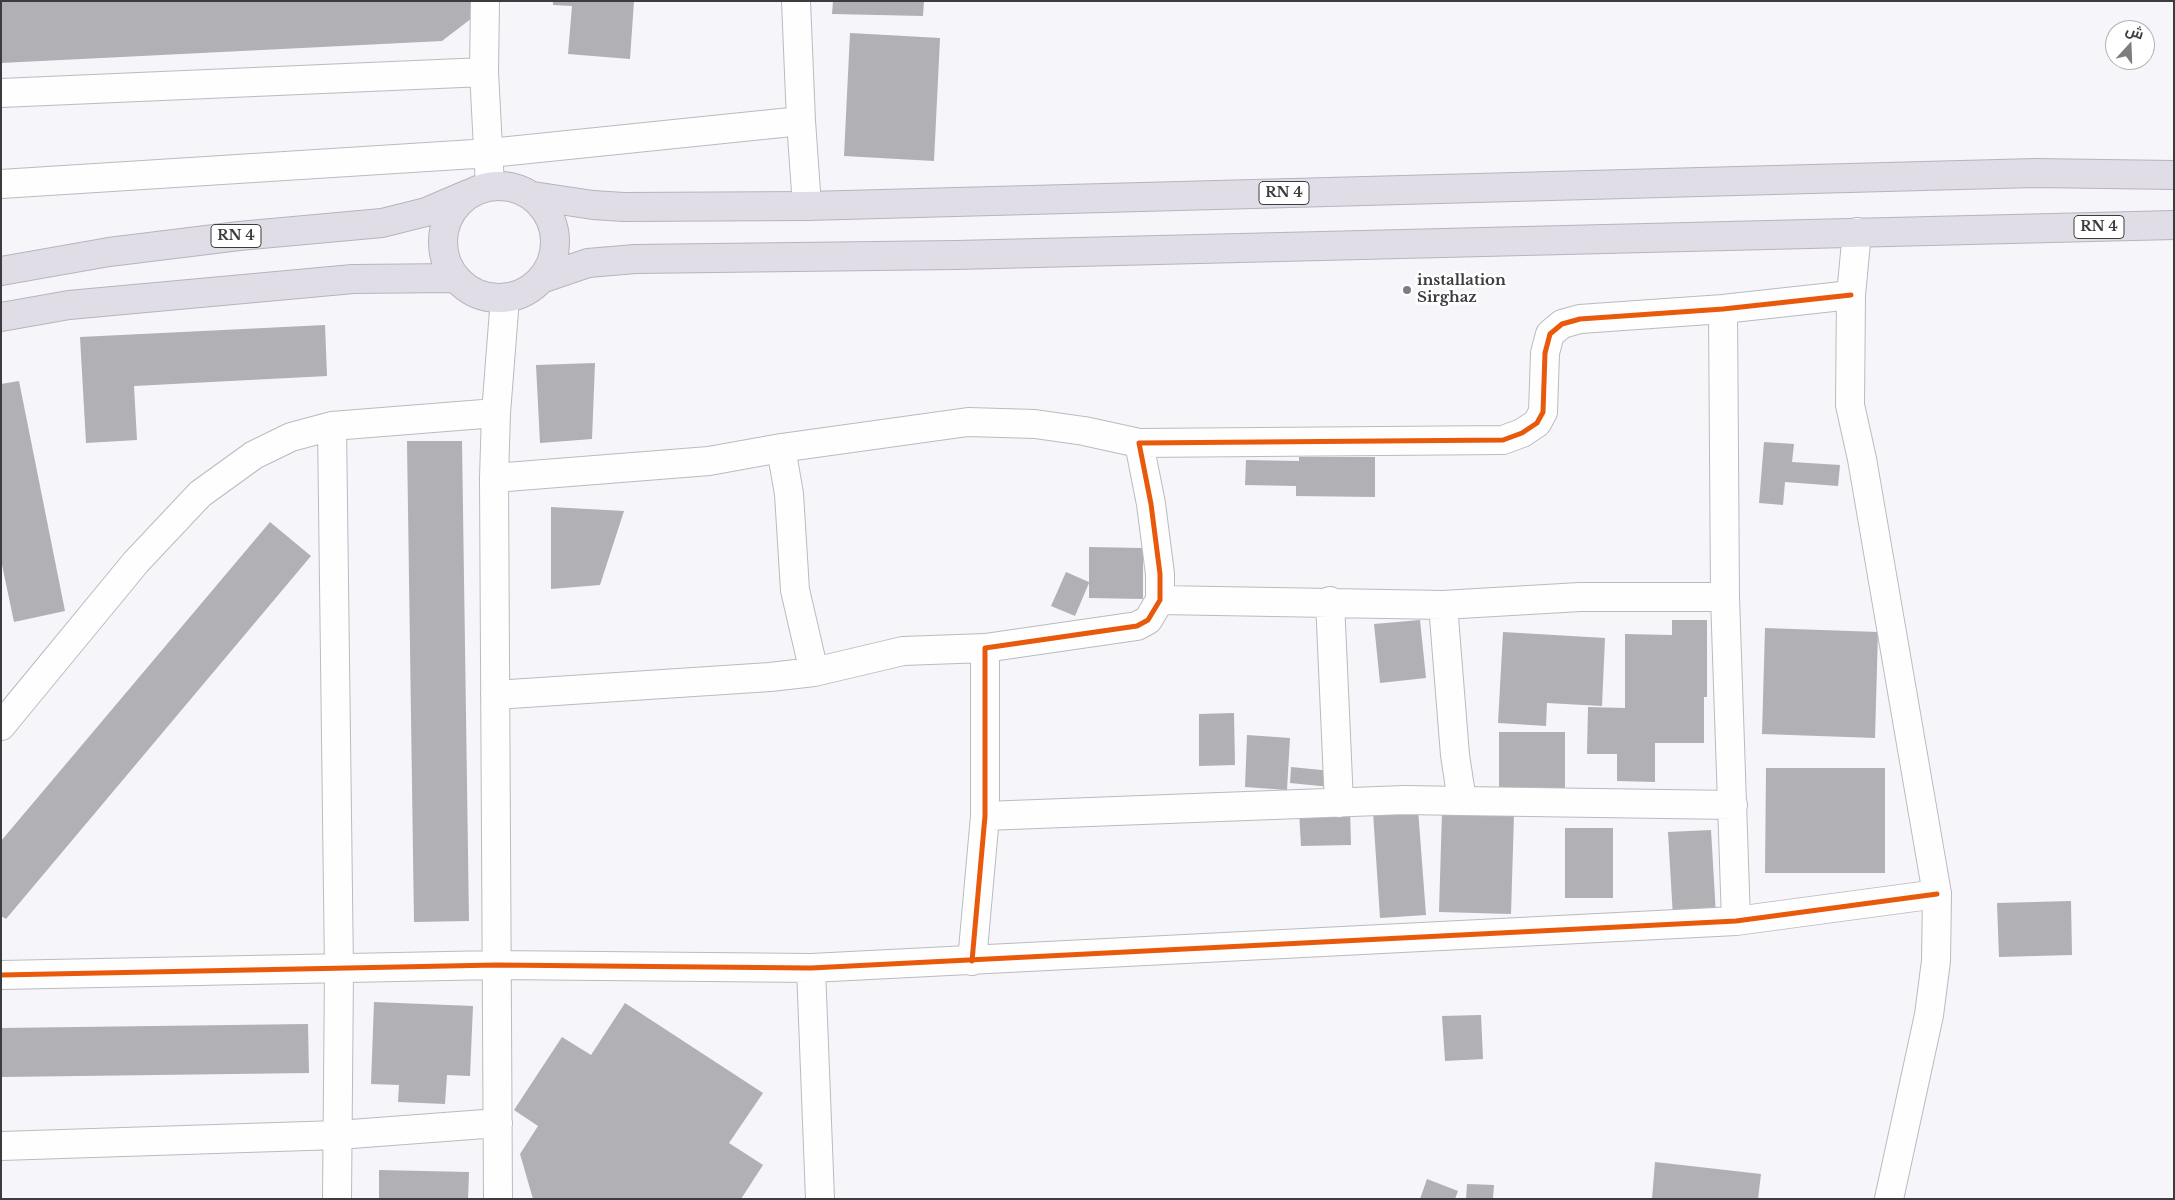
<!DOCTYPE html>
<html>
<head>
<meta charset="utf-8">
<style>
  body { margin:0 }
  #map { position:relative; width:2175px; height:1200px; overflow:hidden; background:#f6f5fa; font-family:"Libre Baskerville",Cairo,serif }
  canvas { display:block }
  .frame { position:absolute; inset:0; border:2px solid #3c3c3f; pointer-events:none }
  .north { position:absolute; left:2105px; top:20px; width:50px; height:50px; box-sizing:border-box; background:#fff; border:1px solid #b1b1b2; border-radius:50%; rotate:20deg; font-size:14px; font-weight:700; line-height:20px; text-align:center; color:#3c3c3f }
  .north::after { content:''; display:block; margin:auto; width:18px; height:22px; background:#7d7d80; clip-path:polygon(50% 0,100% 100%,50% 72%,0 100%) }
</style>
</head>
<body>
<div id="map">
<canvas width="2175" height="1200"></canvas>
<div class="frame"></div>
<div class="north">ش</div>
</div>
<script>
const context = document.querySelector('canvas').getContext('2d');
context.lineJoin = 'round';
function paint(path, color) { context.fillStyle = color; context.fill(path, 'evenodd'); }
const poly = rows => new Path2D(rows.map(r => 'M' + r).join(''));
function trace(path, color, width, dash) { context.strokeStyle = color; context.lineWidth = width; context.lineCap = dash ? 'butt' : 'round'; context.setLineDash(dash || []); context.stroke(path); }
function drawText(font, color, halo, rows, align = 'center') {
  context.font = font + ' "Libre Baskerville",serif'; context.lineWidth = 5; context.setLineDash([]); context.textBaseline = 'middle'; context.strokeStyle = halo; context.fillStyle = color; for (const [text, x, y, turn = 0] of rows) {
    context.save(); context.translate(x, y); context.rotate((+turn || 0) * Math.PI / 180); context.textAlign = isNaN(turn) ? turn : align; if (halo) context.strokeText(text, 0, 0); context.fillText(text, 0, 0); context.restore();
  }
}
paint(poly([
  [1,1,476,1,476,15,442,41,1,63],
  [553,1,634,1,630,59,568,54,572,6,553,5],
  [833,1,924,1,923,16,832,14],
  [850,33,940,38,934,161,844,156],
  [325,325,327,376,134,386,137,440,86,443,80,337],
  [595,363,592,439,540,443,536,365],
  [19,381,65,611,14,622,1,560,1,384],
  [407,441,462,441,469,921,414,922],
  [1764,442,1794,444,1792,462,1840,465,1838,486,1785,482,1783,505,1759,503],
  [1299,457,1375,457,1375,497,1296,496,1296,486,1245,485,1246,460,1299,461],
  [551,507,624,511,600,585,551,589],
  [270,522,311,556,6,919,1,916,1,841],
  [1089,547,1143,548,1143,599,1089,598,1089,583,1075,616,1051,606,1066,572,1089,582],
  [1420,620,1426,678,1380,683,1374,624],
  [1672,620,1707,620,1707,697,1704,697,1704,743,1655,743,1655,782,1617,781,1617,754,1587,754,1588,707,1625,708,1625,634,1672,635],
  [1765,628,1878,632,1875,738,1762,734],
  [1503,632,1605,638,1602,706,1547,703,1546,726,1498,723],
  [1234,713,1235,765,1199,766,1199,714],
  [1499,732,1565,732,1565,799,1499,798],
  [1247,735,1290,738,1287,790,1245,787],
  [1291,767,1342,772,1341,788,1290,783],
  [1766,768,1885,768,1885,873,1765,873],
  [1350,809,1351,845,1301,846,1299,811],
  [1418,809,1426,915,1380,918,1373,812],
  [1442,811,1514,814,1511,914,1439,912],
  [1565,828,1613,828,1613,898,1565,898],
  [1711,830,1716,915,1673,917,1668,832],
  [2071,901,2072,955,1999,957,1997,903],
  [374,1002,473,1006,470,1076,447,1075,445,1104,398,1102,399,1085,371,1084],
  [625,1003,763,1093,729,1143,763,1165,741,1199,533,1199,520,1154,538,1126,514,1110,562,1037,591,1055],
  [1481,1015,1483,1059,1445,1061,1442,1016],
  [308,1024,309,1073,2,1077,1,1028],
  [1655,1162,1761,1174,1758,1199,1652,1199],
  [379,1170,469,1172,468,1199,379,1199],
  [1427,1179,1458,1191,1455,1199,1420,1199],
  [1467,1184,1494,1185,1493,1199,1466,1199]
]), '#b1b0b4');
const street = poly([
  [485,1,484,72,490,186],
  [796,1,801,121,807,206],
  [1,93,484,72],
  [1,184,490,153,801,121],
  [1723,309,1725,597,1736,921],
  [781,448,968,422,1035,424,1084,431,1139,443],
  [494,478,709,461,781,448,789,494,795,590,814,672,903,651,985,648],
  [1160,600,1443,605],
  [1330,601,1339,803],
  [495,695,770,677,814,672],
  [1,726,136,562,200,494,254,455,291,437,332,426],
  [1462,801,1733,805],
  [985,816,1404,800,1462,801,1455,755,1443,605,1580,597,1725,597],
  [972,961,985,816,985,648,1137,626,1148,620,1160,600,1160,574,1151,504,1139,443,1503,440,1522,433,1537,423,1543,412,1545,353,1550,334,1562,324,1580,319,1723,309,1851,295],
  [811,968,820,1199],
  [1,975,496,965,811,968,1736,921,1937,894],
  [1,1146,338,1135,498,1123],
  [337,1199,339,970,332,426,496,413],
  [498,1199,494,478,496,413,505,298]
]);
const secondary = poly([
  [1857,232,1851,295,1850,405,1862,459,1937,894,1936,961,1929,1015,1889,1199]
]);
const highway = poly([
  '443 242a56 56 0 1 1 112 0a56 56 0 1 1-112 0Z',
  [533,196,593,205,624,207,807,206,2035,173,2174,175],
  [1,271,109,252,239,236,382,223,426,212,468,194],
  [544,278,588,263,635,259,956,255,2174,225],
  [1,317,69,305,353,279,455,278]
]);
trace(street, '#bbbabe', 30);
trace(secondary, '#bbbabe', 30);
trace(highway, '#b7b3bf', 30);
trace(street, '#fefefe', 28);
trace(secondary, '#fefefe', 28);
trace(highway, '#e0dde7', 28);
trace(poly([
  [972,961,985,816,985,648,1137,626,1148,620,1160,600,1160,574,1151,504,1139,443,1503,440,1522,433,1537,423,1543,412,1545,353,1550,334,1562,324,1580,319,1723,309,1851,295],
  [1,975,496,965,811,968,1736,921,1937,894]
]), '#e8590c', 5);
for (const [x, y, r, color] of [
  [1407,290,5,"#7d7d80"]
]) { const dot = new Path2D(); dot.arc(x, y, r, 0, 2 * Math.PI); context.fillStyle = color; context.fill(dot); trace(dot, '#fff', 2); }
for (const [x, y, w] of [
  [1284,193,50],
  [2099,227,50],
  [236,236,50]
]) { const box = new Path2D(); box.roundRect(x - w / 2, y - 11.5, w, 23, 4); context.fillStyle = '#fff'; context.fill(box); trace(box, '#3c3c3f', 1); }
drawText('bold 14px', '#3c3c3f', null, [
  ["RN 4",1284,193],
  ["RN 4",2099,227],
  ["RN 4",236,236]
]);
drawText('bold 15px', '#3c3c3f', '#fff', [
  ["installation",1417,281],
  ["Sirghaz",1417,298]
], 'left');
</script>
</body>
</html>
